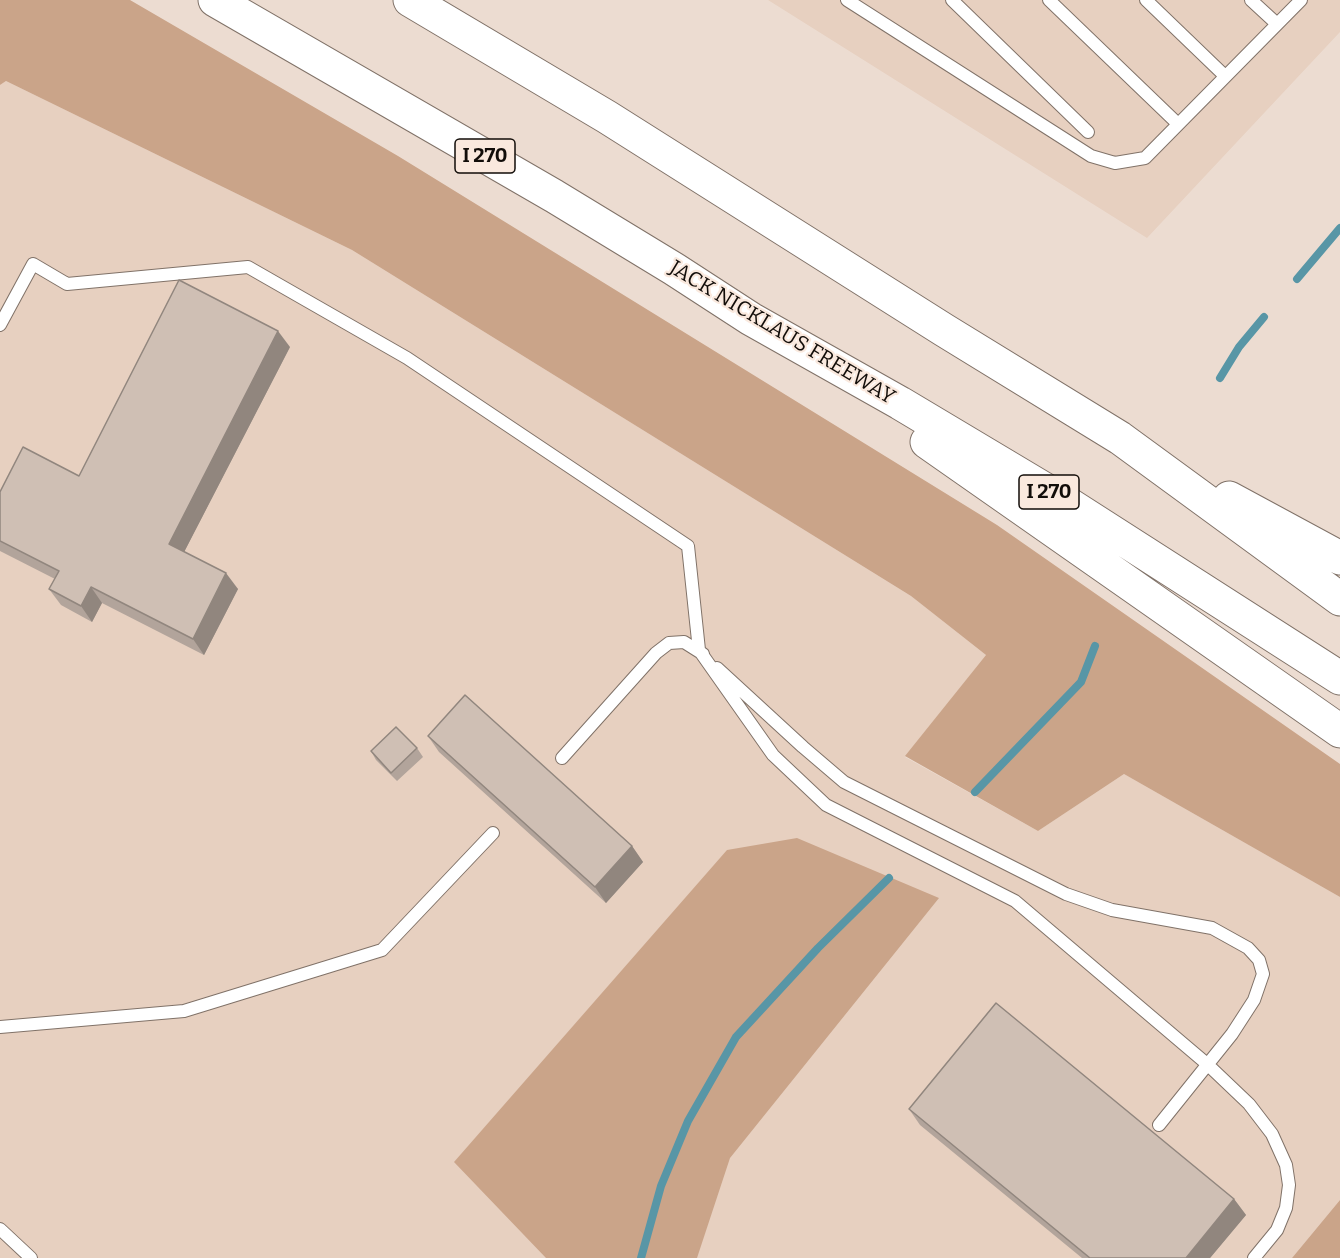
<!DOCTYPE html>
<html>
<head>
<meta charset="utf-8">
<style>
  body { margin:0 }
  canvas { display:block; background:#ecdcd1 }
</style>
</head>
<body>
<canvas width="1340" height="1258"></canvas>
<script>
const context = document.querySelector('canvas').getContext('2d');
context.lineJoin = 'round';
function paint(path, color) { context.fillStyle = color; context.fill(path, 'evenodd'); }
const poly = rows => new Path2D(rows.map(r => 'M' + r).join(''));
function trace(path, color, width, dash) { context.strokeStyle = color; context.lineWidth = width; context.lineCap = dash ? 'butt' : 'round'; context.setLineDash(dash || []); context.stroke(path); }
function drawText(font, color, halo, rows, align = 'center') {
  context.font = font + ' Bitter,serif'; context.lineWidth = 4.5; context.setLineDash([]); context.textBaseline = 'middle'; context.strokeStyle = halo; context.fillStyle = color; for (const [text, x, y, turn = 0] of rows) {
    context.save(); context.translate(x, y); context.rotate((+turn || 0) * Math.PI / 180); context.textAlign = isNaN(turn) ? turn : align; if (halo) context.strokeText(text, 0, 0); context.fillText(text, 0, 0); context.restore();
  }
}
paint(poly([
  [768,0,1340,0,1340,32,1147,238],
  [6,81,352,250,911,596,986,655,905,757,1038,831,1124,774,1340,897,1340,1200,1292,1258,0,1258,0,85]
]), '#e7d0c0');
paint(poly([
  [0,0,130,0,398,156,997,525,1340,764,1340,897,1124,774,1038,831,905,756,986,655,911,596,352,250,6,81,0,85],
  [797,838,939,898,730,1158,697,1258,546,1258,454,1162,727,850],
  [1340,1200,1340,1258,1292,1258]
]), '#caa489');
trace(poly([
  [1297,279,1340,228],
  [1220,378,1239,347,1264,317],
  [975,792,1081,682,1095,646],
  [641,1258,661,1186,688,1121,736,1037,818,948,889,878]
]), '#5896a6', 8);
const lane = poly([
  [847,0,1091,156,1115,163,1145,158,1301,0],
  [952,0,1088,132],
  [1049,0,1178,124],
  [1146,0,1225,76],
  [1251,0,1277,24],
  [0,325,33,264,67,284,248,267,407,358,688,546,699,650,773,755,826,805,1015,901,1207,1064,1249,1104,1272,1134,1286,1165,1289,1185,1286,1208,1277,1230,1254,1258],
  [717,668,803,747,844,782,1066,894,1112,910,1212,928,1248,948,1259,960,1263,974,1254,1000,1232,1034,1159,1125],
  [562,758,656,653,669,643,684,642,703,654],
  [0,1027,184,1011,382,950,493,833],
  [0,1229,31,1258]
]);
const highway = poly([
  [215,0,554,196,674,269,751,319,900,403,1059,498,1340,678],
  [410,0,607,117,944,330,1120,438,1340,599],
  [927,442,1340,731],
  [1229,498,1340,558]
]);
trace(lane, '#807268', 14);
trace(highway, '#807268', 35);
trace(lane, '#fff', 12);
trace(highway, '#fff', 33);
paint(poly([
  [290,347,184,552,238,589,204,655,102,603,92,622,61,605,49,589,55,579,0,551,0,492,79,476],
  [428,736,632,846,643,862,606,903,439,752],
  [417,748,423,757,397,781,376,760,371,751],
  [909,1109,1234,1199,1246,1215,1210,1258,1082,1258,920,1125]
]), '#b2a49b');
paint(poly([
  [278,331,290,347,180,560,169,544],
  [226,573,238,589,204,655,193,639],
  [91,587,102,603,92,622,81,606],
  [632,846,643,862,606,903,595,887],
  [1234,1199,1246,1215,1210,1258,1186,1258]
]), '#91867e');
const building = poly([
  [179,280,278,331,169,544,226,573,193,639,91,587,81,606,49,589,59,571,0,541,0,492,23,447,79,476,179,280],
  [465,695,632,846,595,887,428,736,465,695],
  [396,727,417,748,391,773,371,751,396,727],
  [996,1003,1234,1199,1186,1258,1090,1258,909,1109,996,1003]
]);
paint(building, '#cfbfb4');
trace(building, '#91867e', 1.5);
for (const [x, y, w] of [
  [485,156,60],
  [1049,492,60]
]) { const box = new Path2D(); box.roundRect(x - w / 2, y - 17, w, 34, 4.5); context.fillStyle = '#fae9de'; context.fill(box); trace(box, '#120d09', 1.5); }
drawText('bold 20px', '#120d09', null, [
  ["I 270",485,156],
  ["I 270",1049,492]
]);
drawText('21px', '#120d09', '#fae9de', [
  ["JACK NICKLAUS FREEWAY",782,333,31]
]);
</script>
</body>
</html>
